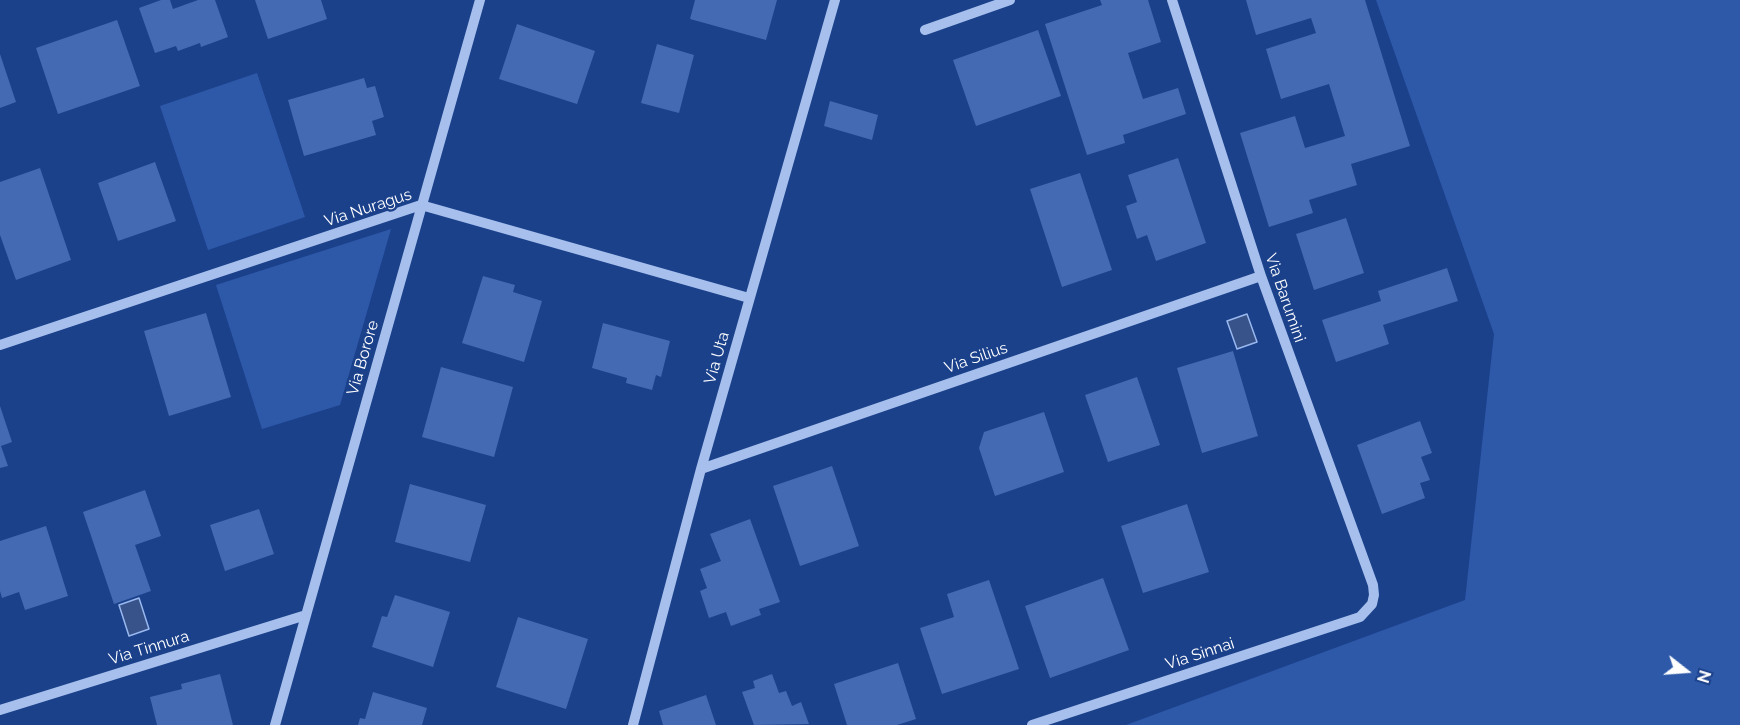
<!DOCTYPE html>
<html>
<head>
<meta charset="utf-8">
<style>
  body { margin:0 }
  #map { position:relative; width:1740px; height:725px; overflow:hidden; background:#1b418b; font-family:Raleway,sans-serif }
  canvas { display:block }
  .north { position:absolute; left:1656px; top:641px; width:60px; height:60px; -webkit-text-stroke:4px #1b418b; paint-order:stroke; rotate:107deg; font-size:16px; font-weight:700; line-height:24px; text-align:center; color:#fff }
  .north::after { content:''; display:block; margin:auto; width:21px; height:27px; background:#fff; clip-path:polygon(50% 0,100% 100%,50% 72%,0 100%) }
</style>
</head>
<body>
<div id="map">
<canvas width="1740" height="725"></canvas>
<div class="north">N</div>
</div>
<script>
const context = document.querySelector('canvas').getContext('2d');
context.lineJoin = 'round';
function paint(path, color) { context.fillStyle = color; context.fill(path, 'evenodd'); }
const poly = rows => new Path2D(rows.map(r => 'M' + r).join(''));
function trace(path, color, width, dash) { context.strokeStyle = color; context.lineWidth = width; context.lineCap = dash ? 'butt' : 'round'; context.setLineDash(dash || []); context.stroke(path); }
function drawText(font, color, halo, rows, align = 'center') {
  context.font = font + ' Raleway,sans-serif'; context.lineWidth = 5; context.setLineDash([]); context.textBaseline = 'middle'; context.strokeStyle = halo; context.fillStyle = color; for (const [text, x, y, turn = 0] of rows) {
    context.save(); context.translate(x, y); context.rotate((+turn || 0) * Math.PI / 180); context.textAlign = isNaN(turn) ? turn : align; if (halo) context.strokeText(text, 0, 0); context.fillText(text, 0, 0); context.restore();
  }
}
paint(poly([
  [1376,0,1740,0,1740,725,1126,725,1465,600,1494,334],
  [257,73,305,217,208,250,160,106],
  [391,229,340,405,262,429,216,285]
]), '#2e59a9');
const water = poly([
  [1247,314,1257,342,1237,349,1227,321,1247,314],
  [139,598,149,629,129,636,119,605,139,598]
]);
paint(water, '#38538a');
trace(water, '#99b8ef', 1.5);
paint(poly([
  [161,0,170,0,173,9,198,0,215,0,228,37,201,47,200,43,178,51,176,46,155,53,139,8],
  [255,0,321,0,327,19,268,39],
  [695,0,777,0,766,40,690,19],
  [1100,0,1148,0,1161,42,1128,53,1143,99,1178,88,1186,114,1123,135,1125,143,1087,155,1045,24,1102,5],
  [1246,0,1365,0,1410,146,1351,164,1357,185,1309,200,1313,213,1269,227,1240,133,1295,116,1305,148,1345,136,1329,84,1281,99,1266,49,1316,33,1311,18,1256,35],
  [117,20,140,86,58,114,36,48],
  [517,24,595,51,577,104,499,79],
  [1038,30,1061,96,976,126,953,60],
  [657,44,694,55,679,113,641,103],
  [0,54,16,102,0,108],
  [364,78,367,88,375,86,384,117,372,121,376,135,304,156,288,100],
  [830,101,878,115,872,140,824,126],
  [1178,158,1206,243,1156,261,1147,235,1137,239,1126,206,1137,202,1128,175],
  [155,162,176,221,118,241,98,183],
  [40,168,71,260,16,280,0,235,0,182],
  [1080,173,1112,270,1062,287,1030,189],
  [1346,218,1364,273,1314,290,1296,234],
  [1447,268,1458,301,1383,325,1389,344,1336,362,1322,320,1381,301,1378,291],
  [483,276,515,285,513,292,542,301,524,362,462,343],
  [206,313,231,397,169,416,144,331],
  [603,323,670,341,661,377,656,375,652,390,626,383,627,378,592,368],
  [1233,351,1258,436,1202,453,1177,368],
  [441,367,513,387,494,457,422,437],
  [1137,377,1160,445,1108,462,1085,395],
  [0,406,12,442,1,446,8,466,0,468],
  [1044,412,1064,472,995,496,979,448,984,432],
  [1420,421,1432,453,1421,457,1430,480,1420,483,1425,498,1382,514,1357,445],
  [832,466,859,546,800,566,773,486],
  [410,484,486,505,470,562,395,542],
  [145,490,161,536,135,545,151,591,114,604,83,512],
  [1187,504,1209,572,1143,593,1121,526],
  [259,509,274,554,225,571,210,525],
  [750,519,780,602,759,609,761,615,731,626,726,612,709,618,700,591,707,588,700,569,721,561,710,534],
  [46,526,68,596,25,610,19,592,2,598,0,591,0,541],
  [1103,578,1129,650,1050,678,1025,606],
  [989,580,1019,669,942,694,920,628,954,617,947,594],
  [395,595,450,612,433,667,372,647,382,616,387,617],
  [518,617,588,639,566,709,496,687],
  [898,663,916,719,897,725,847,725,834,684],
  [220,674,233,725,157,725,150,697,182,689,181,684],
  [772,674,779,693,786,691,792,706,801,702,809,724,754,725,742,692,755,688,753,681],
  [373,692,427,708,422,725,358,725,360,718,365,719],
  [706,695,716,725,663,725,659,711]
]), '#446ab3');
trace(poly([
  [925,30,1010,0],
  [0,345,421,205,749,298],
  [701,469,1261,276],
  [0,710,306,615],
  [275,725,480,0],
  [633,725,701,469,835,0],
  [1032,725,1360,617,1372,604,1374,595,1373,585,1261,276,1172,0]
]), '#a6bfed', 10);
drawText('16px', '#fff', '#1b418b', [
  ["Via Nuragus",368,208,-18],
  ["Via Barumini",1285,298,71],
  ["Via Borore",363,358,-74],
  ["Via Uta",717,358,-74],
  ["Via Silius",976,358,-19],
  ["Via Tinnura",149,648,-17],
  ["Via Sinnai",1200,654,-18]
]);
</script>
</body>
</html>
